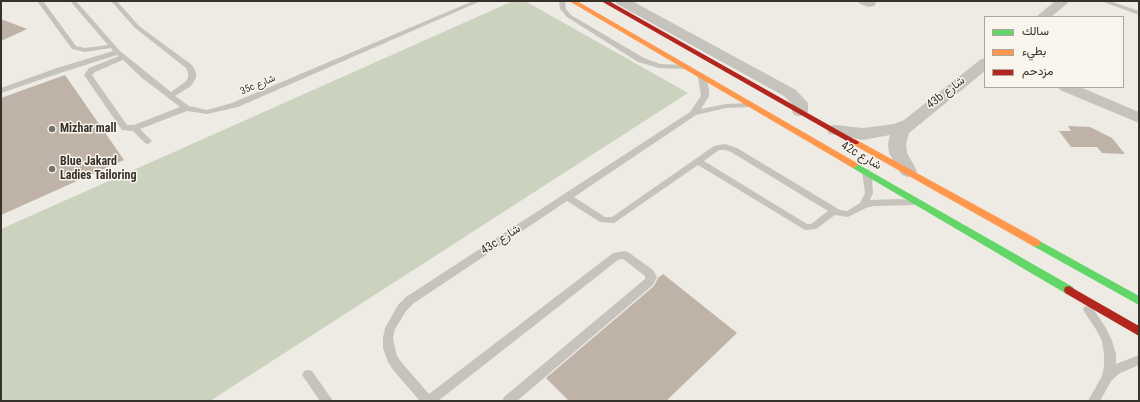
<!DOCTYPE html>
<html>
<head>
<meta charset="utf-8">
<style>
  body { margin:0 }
  #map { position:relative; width:1140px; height:402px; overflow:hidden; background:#edebe4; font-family:"Roboto Condensed",Vazirmatn,sans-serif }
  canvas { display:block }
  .frame { position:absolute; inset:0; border:2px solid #37312b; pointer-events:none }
  .legend { position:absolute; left:984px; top:16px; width:140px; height:72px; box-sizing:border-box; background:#f9f5ec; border:1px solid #aba79f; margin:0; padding:5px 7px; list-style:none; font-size:12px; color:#37312b }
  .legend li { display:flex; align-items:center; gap:8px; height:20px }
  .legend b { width:20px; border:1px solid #aba79f }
</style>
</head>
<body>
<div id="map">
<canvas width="1140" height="402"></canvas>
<div class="frame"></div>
<ul class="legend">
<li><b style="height:5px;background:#63d668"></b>سالك</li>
<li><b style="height:5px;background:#ff974d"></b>بطيء</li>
<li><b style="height:5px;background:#b3261e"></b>مزدحم</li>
</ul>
</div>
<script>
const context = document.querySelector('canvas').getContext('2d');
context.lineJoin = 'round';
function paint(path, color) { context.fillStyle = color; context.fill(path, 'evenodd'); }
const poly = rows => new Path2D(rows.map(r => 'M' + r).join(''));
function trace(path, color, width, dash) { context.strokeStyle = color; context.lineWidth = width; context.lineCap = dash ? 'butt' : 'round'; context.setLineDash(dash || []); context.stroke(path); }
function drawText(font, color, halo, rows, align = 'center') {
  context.font = font + ' "Roboto Condensed",Vazirmatn,sans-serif'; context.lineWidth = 3; context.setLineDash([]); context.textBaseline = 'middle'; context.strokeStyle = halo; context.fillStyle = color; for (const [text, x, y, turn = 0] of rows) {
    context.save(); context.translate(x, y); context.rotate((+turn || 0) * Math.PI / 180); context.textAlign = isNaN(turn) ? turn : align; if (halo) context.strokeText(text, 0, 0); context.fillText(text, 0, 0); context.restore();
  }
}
paint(poly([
  [513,1,525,1,688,93,210,401,1,401,1,229]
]), '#cbd3bf');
paint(poly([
  [1,19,27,29,1,41],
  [65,75,124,160,1,215,1,98],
  [1068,126,1090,127,1112,138,1125,154,1102,153,1097,147,1071,147,1059,131,1071,131],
  [663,274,737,333,666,401,569,401,546,378,654,286,658,278]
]), '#bfb2a7');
paint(poly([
  [37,1,43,1,76,46,85,48,108,45,70,1,76,1,120,51,171,92,185,82,188,78,188,72,186,68,135,28,111,1,117,1,139,26,192,65,196,72,196,78,191,86,175,96,189,106,207,110,232,103,473,1,481,1,238,107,207,114,187,111,140,129,152,141,148,144,145,143,133,131,122,130,84,75,89,68,119,56,117,55,63,72,1,93,1,88,57,68,113,51,111,48,85,52,72,49,37,1],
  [123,60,142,78,180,107,134,125,127,125,92,75,95,72,123,60],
  [559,1,565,1,566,9,571,15,644,58,660,64,685,65,689,67,685,69,659,68,638,62,567,17,560,9,559,1],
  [1101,1,1110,1,1139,11,1139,15,1101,1],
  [699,75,702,75,706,77,709,89,709,96,701,109,726,104,749,103,753,105,749,107,726,108,696,115,574,197,605,217,612,217,714,146,725,144,737,148,840,210,847,211,860,203,865,193,862,172,866,169,869,170,872,179,873,193,870,200,898,199,911,200,916,203,914,205,874,206,866,208,848,217,835,215,816,229,805,230,698,165,614,223,600,222,567,201,414,303,406,311,395,329,393,338,395,348,397,356,402,363,429,394,613,253,625,251,628,252,653,270,657,277,653,285,517,401,502,401,504,397,645,279,645,276,623,259,618,260,438,401,420,401,394,371,388,362,383,348,383,338,385,328,398,305,406,297,690,112,701,96,698,77,699,75],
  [719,150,725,150,731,152,828,211,811,224,807,224,704,161,719,150],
  [1088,306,1092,307,1106,328,1112,341,1116,354,1116,364,1139,355,1139,365,1120,373,1111,381,1100,401,1088,401,1102,376,1104,366,1104,354,1102,341,1097,331,1083,310,1084,307,1088,306],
  [308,370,312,371,333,401,320,401,302,375,304,371,308,370]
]), '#c6c3bd');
paint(poly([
  [615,1,632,1,796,90,808,103,808,111,806,115,800,116,794,115,792,111,792,104,784,96,617,4,615,1],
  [858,1,874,1,876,3,874,6,869,7,860,4,858,1],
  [1055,1,1070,1,1051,17,1036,17,1055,1],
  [985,58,985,71,909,133,906,144,907,153,917,171,914,175,908,177,902,175,899,171,889,153,888,144,890,135,863,140,835,135,829,134,827,130,829,126,835,125,863,128,894,124,904,120,980,60,985,58],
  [1058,87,1080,87,1139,112,1139,123,1060,90,1058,87]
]), '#c6c3bd');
paint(poly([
  [854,162,1073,287,1074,290,1073,293,1069,294,1065,293,851,167,850,165,854,162],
  [1036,239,1139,296,1139,305,1033,246,1031,243,1033,240,1036,239]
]), '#63d668');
paint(poly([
  [569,1,577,1,857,163,858,165,854,168,851,167,569,1],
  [855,139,1039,240,1041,243,1039,246,1033,246,852,144,851,142,855,139]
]), '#ff974d');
paint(poly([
  [601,1,609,1,859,142,858,144,852,144,601,1],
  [1069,286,1139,326,1139,336,1065,293,1064,290,1065,287,1069,286]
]), '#b3261e');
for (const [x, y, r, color] of [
  [52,129,4,"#77726c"],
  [52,169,4,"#77726c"]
]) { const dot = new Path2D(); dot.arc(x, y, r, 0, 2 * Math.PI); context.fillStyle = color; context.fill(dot); trace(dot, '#f9f5ec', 1.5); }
drawText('10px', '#37312b', '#f9f5ec', [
  ["35c شارع",258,85,-23]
]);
drawText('12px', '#37312b', '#f9f5ec', [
  ["43b شارع",946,93,-38],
  ["42c شارع",861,156,30],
  ["43c شارع",501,240,-33]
]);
drawText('bold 12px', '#37312b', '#f9f5ec', [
  ["Mizhar mall",60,129],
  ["Blue Jakard",60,162],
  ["Ladies Tailoring",60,176]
], 'left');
</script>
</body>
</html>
